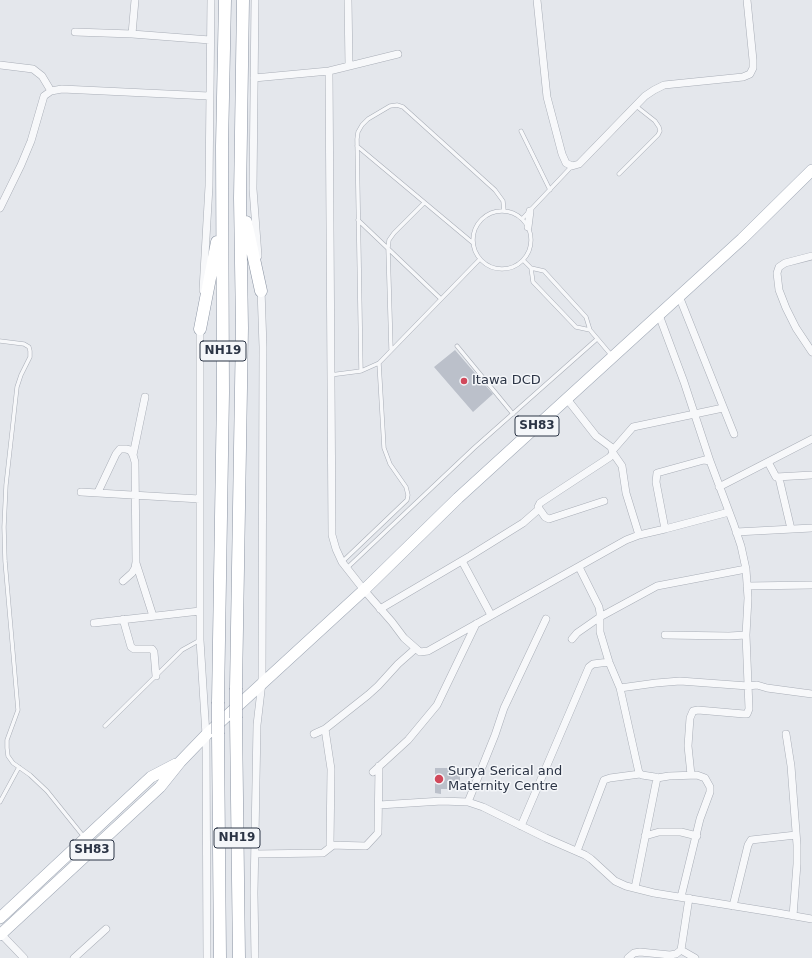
<!DOCTYPE html>
<html>
<head>
<meta charset="utf-8">
<style>
  body { margin:0 }
  canvas { display:block; background:#e4e7ec }
</style>
</head>
<body>
<canvas width="812" height="958"></canvas>
<script>
const context = document.querySelector('canvas').getContext('2d');
context.lineJoin = 'round';
function paint(path, color) { context.fillStyle = color; context.fill(path, 'evenodd'); }
const poly = rows => new Path2D(rows.map(r => 'M' + r).join(''));
function trace(path, color, width, dash) { context.strokeStyle = color; context.lineWidth = width; context.lineCap = dash ? 'butt' : 'round'; context.setLineDash(dash || []); context.stroke(path); }
function drawText(font, color, halo, rows, align = 'center') {
  context.font = font + ' "DejaVu Sans",sans-serif'; context.lineWidth = 3; context.setLineDash([]); context.textBaseline = 'middle'; context.strokeStyle = halo; context.fillStyle = color; for (const [text, x, y, turn = 0] of rows) {
    context.save(); context.translate(x, y); context.rotate((+turn || 0) * Math.PI / 180); context.textAlign = isNaN(turn) ? turn : align; if (halo) context.strokeText(text, 0, 0); context.fillText(text, 0, 0); context.restore();
  }
}
paint(poly([
  [455,350,493,394,473,412,434,367],
  [435,768,460,768,460,781,447,781,447,789,441,789,441,794,435,793]
]), '#bbc0ca');
const service = poly([
  [521,131,550,190],
  [357,146,473,243],
  [619,174,658,135,660,131,659,127,655,121,636,106],
  '473 240a29 29 0 1 1 58 0a29 29 0 1 1-58 0Z',
  [522,219,572,166],
  [358,220,441,299],
  [524,261,531,268,544,271,586,317,590,330,612,356],
  [531,268,533,282,576,327,590,330],
  [0,341,24,344,29,347,30,351,30,357,21,375,17,387,6,485,4,527,5,561,18,710,7,740,7,748,8,756,13,763,30,775,47,791,84,837],
  [457,346,513,414],
  [391,349,388,248,389,240,394,233,424,203],
  [361,371,357,139,358,132,362,125,368,119,390,106,397,105,403,107,495,190,503,201,504,211],
  [330,375,361,371,379,363,480,259],
  [342,562,407,500,408,495,406,487,390,464,384,448,379,363],
  [347,568,474,448,597,339],
  [105,726,182,650,200,640],
  [0,802,19,767]
]);
const minor = poly([
  [255,0,253,189,258,256],
  [348,0,349,66],
  [537,0,547,97,562,154,566,163,572,166,579,164,645,96,654,90,664,85,743,77,750,74,753,68,753,60,747,0],
  [75,32,132,34,210,40],
  [132,34,135,0],
  [0,65,33,69,42,76,51,91],
  [329,71,332,535,336,549,342,562,364,590,392,622,404,638,420,652,428,651,626,540,639,535,665,529,729,512],
  [254,78,329,71,398,54],
  [0,208,21,165,31,141,44,96,51,91,62,89,209,96],
  [528,227,530,211],
  [812,256,785,263,779,267,777,273,779,290,786,308,796,328,812,352],
  [203,290,209,186,211,0],
  [679,296,734,434],
  [659,315,684,382,710,461,734,525,741,546,746,569,748,598,746,635,749,709,747,714,744,714,698,710,693,711,690,718,688,746,691,775],
  [200,326,200,640,206,735,207,958],
  [567,399,596,436,611,447,613,453,610,457,540,503,538,507,545,517,549,519,604,501],
  [613,450,633,427,723,408],
  [613,453,622,466,626,493,639,535],
  [133,455,145,397],
  [768,462,776,477,812,475],
  [779,478,791,529],
  [719,487,812,439],
  [81,492,200,499],
  [98,492,116,454,120,449,126,449,130,450,133,455,135,462,136,562,135,568,132,573,123,581],
  [665,529,656,482,657,473,704,460,710,461],
  [736,532,812,528],
  [462,561,491,615],
  [136,563,153,616],
  [579,567,599,607,600,613,600,632,609,662,620,688,639,773,642,775,655,777,657,778,635,888],
  [747,586,812,585],
  [380,609,470,556,523,523,539,509],
  [123,619,131,647,134,649,152,649,154,652,156,676],
  [94,623,200,611],
  [665,635,729,636,746,635],
  [572,639,577,633,600,617,657,586,746,569],
  [620,688,656,683,680,681,748,686,757,685,767,688,812,694],
  [325,729,331,769,330,845,366,846,378,833,379,766],
  [314,734,325,729,368,695,378,686,398,664,415,649],
  [786,734,791,766,797,845,797,864,793,916],
  [373,772,408,740,437,705,476,624],
  [657,778,669,776,697,775,705,778,710,787,710,792,700,819,681,897],
  [468,802,495,735,504,708,546,619],
  [379,805,442,801,468,802,483,807,546,838,585,855,591,859,615,881,626,886,654,893,778,913,812,919],
  [521,826,589,667,593,664,609,662],
  [645,836,659,832,681,832,697,836],
  [577,851,604,780,610,778,640,774],
  [255,854,323,853,332,846],
  [733,906,748,845,751,840,796,835],
  [1,934,24,958],
  [681,950,695,958],
  [74,958,106,929],
  [255,958,254,893,257,725,262,682,263,347,261,289],
  [628,958,634,953,640,952,670,955,676,954,681,950,689,898]
]);
const primary = poly([
  [0,918,151,777,176,764],
  [0,935,160,787,180,762,206,735,364,590,458,498,742,239,812,170]
]);
const trunk = poly([
  [246,222,261,291],
  [200,329,217,242],
  [236,688,242,328,240,198,243,0],
  [218,702,223,393,222,146,225,0],
  [236,718,239,958],
  [218,734,220,958]
]);
trace(service, '#a9aeb7', 4.5);
trace(minor, '#a9aeb7', 8);
trace(primary, '#a3abb8', 12);
trace(trunk, '#8b94a3', 13);
trace(service, '#f7f8fa', 3.5);
trace(minor, '#f7f8fa', 7);
trace(primary, '#fff', 11);
trace(trunk, '#fff', 12);
const trunkBridge = poly([
  [236,718,236,688],
  [218,734,218,702]
]);
trace(trunkBridge, '#8b94a3', 13, []);
trace(trunkBridge, '#fff', 12);
for (const [x, y, r, color] of [
  [464,381,4,"#d1495b"],
  [439,779,5,"#d1495b"]
]) { const dot = new Path2D(); dot.arc(x, y, r, 0, 2 * Math.PI); context.fillStyle = color; context.fill(dot); trace(dot, '#f4f6f9', 1.5); }
for (const [x, y, w] of [
  [223,351,46],
  [537,426,44],
  [237,838,46],
  [92,850,44]
]) { const box = new Path2D(); box.roundRect(x - w / 2, y - 10, w, 20, 3); context.fillStyle = '#f4f6f9'; context.fill(box); trace(box, '#2b3445', 1); }
drawText('bold 12px', '#2b3445', null, [
  ["NH19",223,351],
  ["SH83",537,426],
  ["NH19",237,838],
  ["SH83",92,850]
]);
drawText('13px', '#2b3445', '#f4f6f9', [
  ["Itawa DCD",472,381],
  ["Surya Serical and",448,772],
  ["Maternity Centre",448,787]
], 'left');
</script>
</body>
</html>
